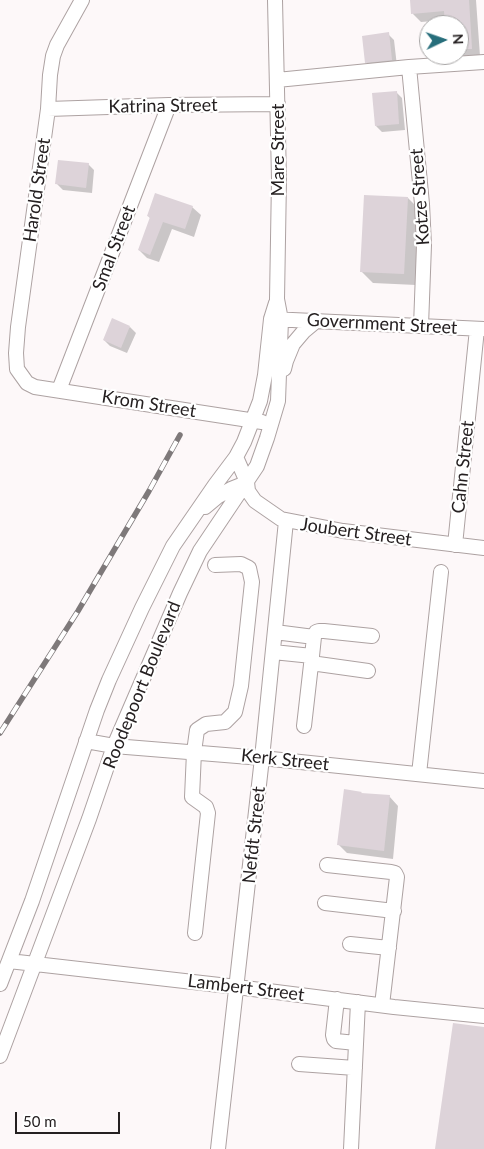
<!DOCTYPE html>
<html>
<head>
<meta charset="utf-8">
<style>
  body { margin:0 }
  #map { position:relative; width:484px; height:1149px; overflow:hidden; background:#fdf8f9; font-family:Lato,sans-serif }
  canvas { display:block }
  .north { position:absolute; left:419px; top:15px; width:50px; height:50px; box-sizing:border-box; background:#fff; border:1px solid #a8a6a6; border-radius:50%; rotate:87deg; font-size:14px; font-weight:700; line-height:20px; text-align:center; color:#252021 }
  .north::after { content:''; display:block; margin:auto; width:18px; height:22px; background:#276e7b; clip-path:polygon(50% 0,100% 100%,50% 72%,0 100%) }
  .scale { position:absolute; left:15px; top:1112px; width:105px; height:22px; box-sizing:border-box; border:2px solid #252021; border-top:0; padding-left:6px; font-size:15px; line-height:18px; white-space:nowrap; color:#252021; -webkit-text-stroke:4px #fff; paint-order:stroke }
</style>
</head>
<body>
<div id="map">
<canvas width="484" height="1149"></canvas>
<div class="north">N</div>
<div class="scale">50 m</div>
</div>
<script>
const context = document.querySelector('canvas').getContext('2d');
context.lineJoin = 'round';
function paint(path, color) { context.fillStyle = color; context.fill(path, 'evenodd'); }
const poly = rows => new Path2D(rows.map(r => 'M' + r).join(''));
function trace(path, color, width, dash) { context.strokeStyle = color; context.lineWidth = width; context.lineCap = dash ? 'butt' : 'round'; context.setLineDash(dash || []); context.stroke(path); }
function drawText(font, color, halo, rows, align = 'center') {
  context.font = font + ' Lato,sans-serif'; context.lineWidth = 4.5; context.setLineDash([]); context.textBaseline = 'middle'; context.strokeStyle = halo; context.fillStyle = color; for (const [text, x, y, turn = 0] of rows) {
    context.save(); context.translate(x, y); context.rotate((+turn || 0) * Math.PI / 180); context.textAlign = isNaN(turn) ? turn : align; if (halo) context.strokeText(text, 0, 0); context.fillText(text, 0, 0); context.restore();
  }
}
paint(poly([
  [411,0,476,0,480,56,455,58,453,55,459,55,459,25,446,25,446,20,421,22,413,14],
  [388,34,394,40,397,66,372,68,366,62],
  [396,92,402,98,405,130,382,132,376,126],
  [88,164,94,170,92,193,63,190,57,184],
  [408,198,420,210,416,285,373,283,361,271],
  [192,207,201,215,194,237,172,229,159,262,147,258,139,250,151,219,148,216],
  [130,327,136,333,127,353,110,346,104,340],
  [361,793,362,794,389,796,398,806,393,859,347,853,338,844]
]), '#0003');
paint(poly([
  [410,0,469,0,472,49,459,49,459,25,445,25,444,11,411,14],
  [389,32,392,60,365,63,362,36],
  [397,91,399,124,375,126,372,93],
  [58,160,89,163,86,188,55,184],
  [155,193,193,206,185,229,163,222,150,255,138,250,150,217,147,216],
  [364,195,408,197,404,274,360,272],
  [112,318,130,326,121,348,103,340],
  [344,789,362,792,361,793,390,795,384,851,337,845],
  [453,1023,484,1027,484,1149,435,1149]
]), '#ddd3d9');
const minor = poly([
  [82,0,57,45,53,56,50,75,48,109,18,327,16,353,17,369,27,383,35,387,262,422],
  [409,67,422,204,424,245,421,326],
  [277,80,409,67,484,62],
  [48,109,169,105,278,104],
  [271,319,484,329],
  [284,369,286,361,293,344,304,331,316,321],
  [59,390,169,105],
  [236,457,247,482,248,491,255,501,281,519,343,531,484,548],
  [205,507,217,497,231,489,246,483],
  [455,545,477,329],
  [275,632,314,637],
  [273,652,312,656],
  [311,663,368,671],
  [304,726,312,656,314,637,316,632,319,631,324,631,372,636],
  [86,741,114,746,262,758,484,781],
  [419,774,441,572],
  [327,865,391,872,395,873,397,877,382,1005],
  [325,903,394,911],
  [195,933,208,813,206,807,192,797,194,752,197,730,206,724,225,722,235,712,241,686,252,582,249,568,241,564,215,565],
  [350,944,389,948],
  [9,961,237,987,394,1007,484,1016],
  [0,984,32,901,97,710,109,680,142,608,173,546,215,485,236,457,244,442,260,401,265,375,271,319,276,303],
  [337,999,333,1035,334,1039,336,1041,356,1043],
  [0,1056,89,819,114,746,180,593,200,551,257,466,267,438,278,401,281,320,277,299,279,179,275,0],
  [299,1064,355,1068],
  [218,1149,262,758,286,521],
  [351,1149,358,1002]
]);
trace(minor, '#ada2a2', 16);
trace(minor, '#fff', 14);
const rail = poly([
  [0,733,78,611,149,491,180,435]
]);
trace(rail, '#7e797a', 5.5);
trace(rail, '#fff', 4, [11]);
drawText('18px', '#252021', '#fff', [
  ["Katrina Street",163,106,-1],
  ["Mare Street",278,150,-90],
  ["Harold Street",37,190,-82],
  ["Kotze Street",420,197,-94],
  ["Smal Street",114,248,-69],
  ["Government Street",382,324,3],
  ["Krom Street",149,404,9],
  ["Cahn Street",463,467,-84],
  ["Joubert Street",356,532,8],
  ["Roodepoort Boulevard",142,685,-68],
  ["Kerk Street",285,760,6],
  ["Nefdt Street",254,835,-84],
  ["Lambert Street",246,988,7]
]);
</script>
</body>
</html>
